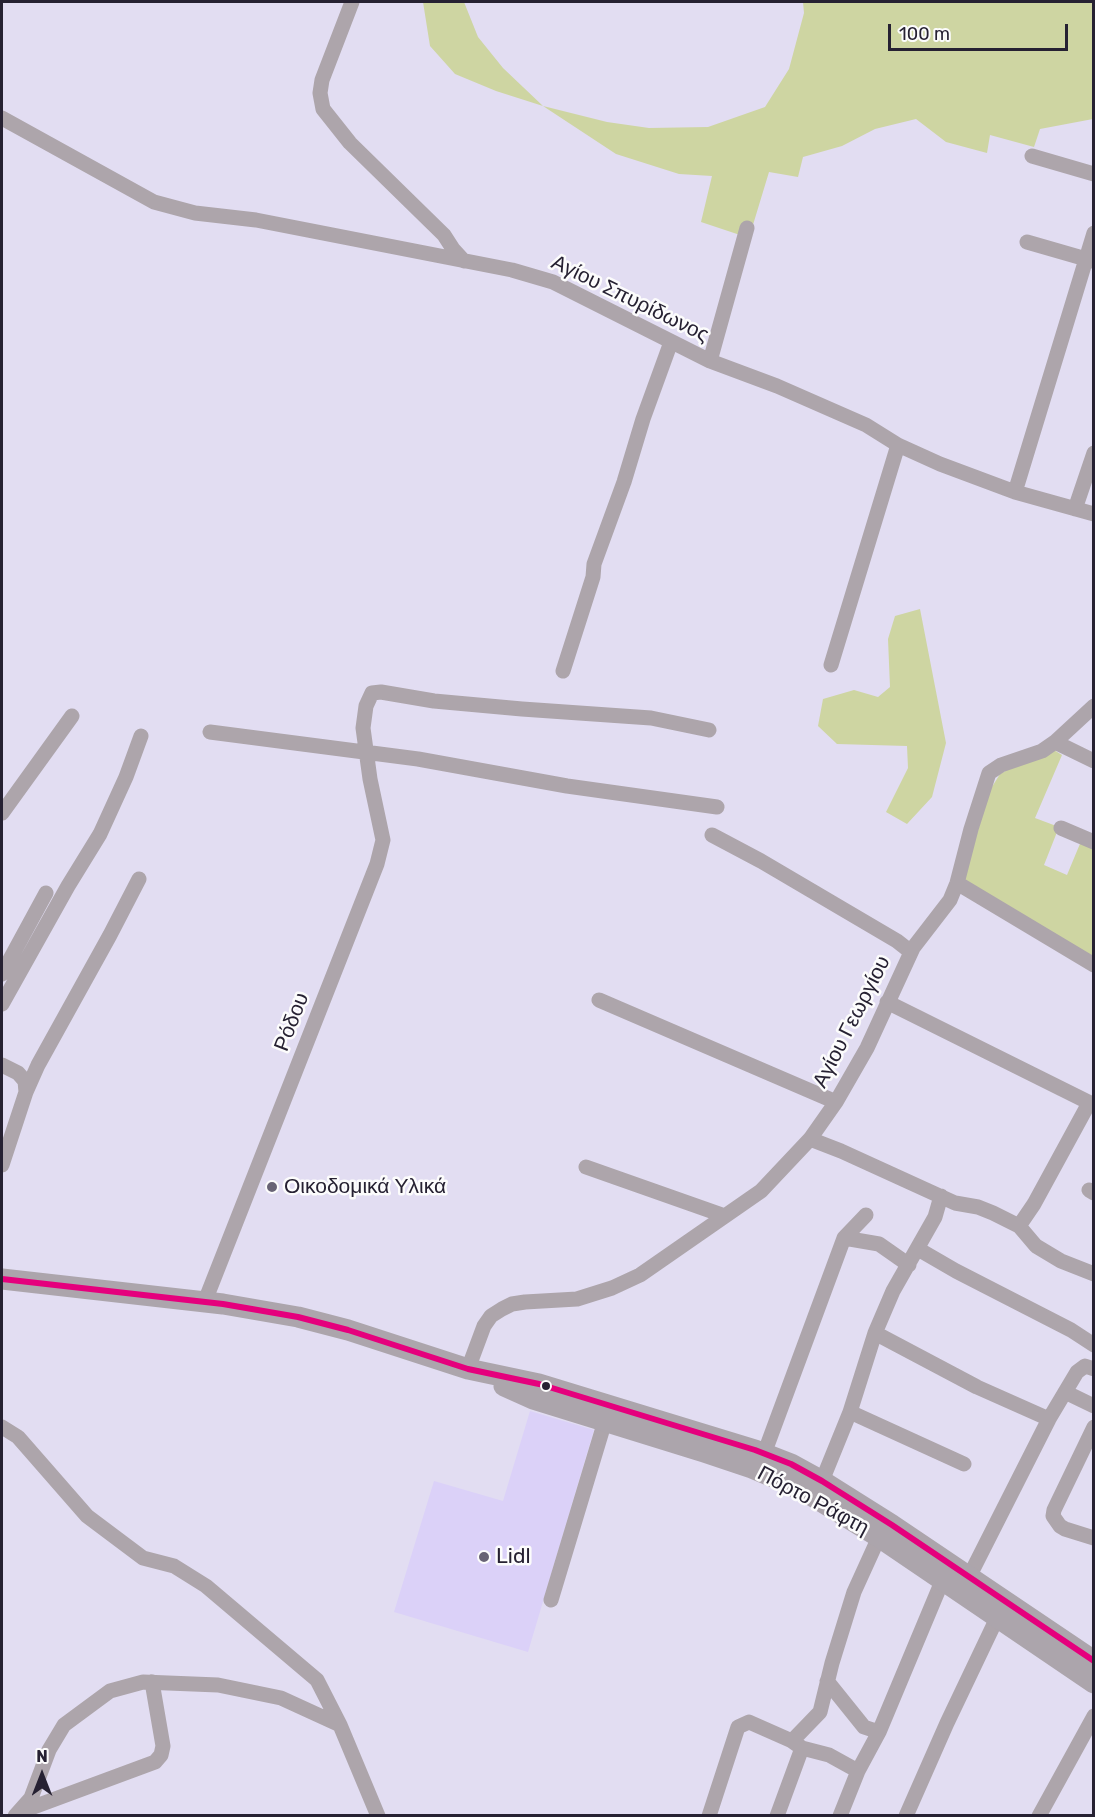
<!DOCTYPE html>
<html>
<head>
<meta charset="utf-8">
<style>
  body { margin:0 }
  #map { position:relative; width:1095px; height:1817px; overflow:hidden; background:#e2ddf2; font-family:Rubik,sans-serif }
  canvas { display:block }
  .frame { position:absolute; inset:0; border:3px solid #262132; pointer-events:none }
  .north { position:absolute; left:12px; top:1745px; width:60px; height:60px; -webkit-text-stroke:4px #fcfcfc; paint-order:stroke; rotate:0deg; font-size:16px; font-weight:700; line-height:24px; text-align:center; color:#262132 }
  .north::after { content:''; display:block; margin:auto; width:21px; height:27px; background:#262132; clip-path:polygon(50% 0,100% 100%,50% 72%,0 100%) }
  .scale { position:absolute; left:888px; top:24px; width:180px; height:27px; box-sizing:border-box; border:3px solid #262132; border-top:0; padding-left:8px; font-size:18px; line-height:21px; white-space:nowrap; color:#262132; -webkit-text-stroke:4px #fcfcfc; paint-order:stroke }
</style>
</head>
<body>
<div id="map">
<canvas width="1095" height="1817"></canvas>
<div class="frame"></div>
<div class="north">N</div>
<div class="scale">100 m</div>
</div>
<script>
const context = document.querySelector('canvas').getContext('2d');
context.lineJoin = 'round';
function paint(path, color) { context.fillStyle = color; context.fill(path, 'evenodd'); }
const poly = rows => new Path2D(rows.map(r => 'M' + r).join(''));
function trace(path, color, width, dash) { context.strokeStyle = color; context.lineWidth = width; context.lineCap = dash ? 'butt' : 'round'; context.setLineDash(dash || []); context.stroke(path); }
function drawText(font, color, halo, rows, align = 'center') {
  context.font = font + ' Rubik,sans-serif'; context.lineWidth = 5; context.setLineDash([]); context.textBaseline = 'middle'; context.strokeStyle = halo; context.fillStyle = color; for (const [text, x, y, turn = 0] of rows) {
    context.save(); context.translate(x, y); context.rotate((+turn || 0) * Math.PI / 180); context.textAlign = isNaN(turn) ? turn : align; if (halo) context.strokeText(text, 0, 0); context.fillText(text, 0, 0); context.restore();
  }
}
paint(poly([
  [530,1411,594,1430,528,1652,394,1612,434,1481,503,1501]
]), '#dbd1f8');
paint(poly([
  [423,2,464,2,478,37,503,68,543,106,607,122,649,128,708,127,765,107,789,69,804,13,803,2,1093,2,1093,119,1040,129,1034,147,990,135,987,153,946,142,916,119,875,129,842,146,803,157,798,177,769,172,749,238,701,222,712,176,679,174,616,154,543,106,496,91,455,74,430,46],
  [920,609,946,743,932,797,907,824,886,812,908,768,907,746,837,744,818,726,823,699,854,690,878,697,890,687,888,639,895,616],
  [1054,750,1062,755,1035,818,1059,827,1044,865,1067,875,1082,839,1093,844,1093,956,1069,945,963,880,990,790,1000,774,1020,763]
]), '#ced5a2');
trace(poly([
  [352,2,322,80,320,93,323,109,350,143,444,235,453,249,464,261],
  [2,118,154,202,195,213,256,220,512,270,553,282,710,361,777,386,866,425,898,445,940,464,1015,492,1094,514],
  [1032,156,1094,174],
  [1027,242,1093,261],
  [710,361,747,228],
  [1015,492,1094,233],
  [1075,509,1094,453],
  [831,665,898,445],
  [563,671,593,577,594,564,624,482,643,419,671,342],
  [210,732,418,759,567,786,717,807],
  [1055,742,1094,761],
  [2,813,72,716],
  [1061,828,1094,842],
  [712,835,761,861,897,941,911,952],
  [957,883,1094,965],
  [2,974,46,893],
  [599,1000,836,1102],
  [887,1002,1094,1105],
  [2,1004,68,886,100,834,126,777,141,736],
  [2,1065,18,1073,25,1081,26,1092],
  [810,1139,841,1151,955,1203,978,1207,993,1213,1019,1226,1036,1246,1061,1261,1094,1274],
  [2,1165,26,1092,38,1065,110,935,139,879],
  [586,1167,725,1216],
  [1089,1190,1094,1193],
  [1019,1226,1034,1204,1089,1103],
  [844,1238,879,1244,909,1265],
  [918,1249,956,1271,1071,1330,1094,1345],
  [205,1301,377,864,383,840,370,779,363,728,366,706,372,693,381,692,434,701,522,709,651,718,709,730],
  [875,1333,977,1387,1049,1419],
  [468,1369,484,1326,491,1316,502,1309,512,1304,525,1302,577,1299,612,1288,640,1275,761,1191,810,1139,836,1102,867,1048,913,948,950,900,957,883,971,829,989,773,1001,765,1042,751,1055,742,1094,706],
  [1065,1392,1094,1406],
  [850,1412,964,1464],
  [2,1427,18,1437,87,1516,143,1558,174,1566,206,1586,317,1680,340,1725,378,1816],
  [1094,1427,1054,1510,1053,1516,1060,1526,1065,1529,1094,1538],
  [764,1454,844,1238,866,1215],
  [822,1481,850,1412,875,1333,893,1291,935,1217,941,1196],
  [969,1577,1049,1419,1077,1372,1085,1366,1094,1369],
  [551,1600,605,1421],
  [827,1681,864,1727,879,1732],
  [792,1741,820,1712,832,1663,854,1592,879,1537],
  [20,1812,155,1762,161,1755,163,1746,152,1682],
  [15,1816,31,1798,49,1750,64,1725,110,1691,143,1682,218,1685,281,1698,340,1725],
  [709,1816,738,1727,749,1722,792,1741,802,1748,829,1755,858,1771],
  [777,1816,802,1748],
  [840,1816,858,1771,879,1732,943,1579],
  [906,1816,947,1723,997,1618],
  [1039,1816,1094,1716]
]), '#ada5ab', 15);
trace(poly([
  [2,1279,223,1304,298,1317,348,1330,468,1369,539,1384,755,1450,791,1464,822,1481,892,1525,1094,1661],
  [504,1386,533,1399,704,1452,752,1468,785,1482,814,1497,879,1537,1094,1683]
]), '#aca5ac', 21);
trace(poly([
  [2,1279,223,1304,298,1317,348,1330,468,1369,539,1384,755,1450,791,1464,822,1481,892,1525,1094,1661]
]), '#e5007d', 6);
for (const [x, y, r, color] of [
  [272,1187,6,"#686375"],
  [546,1386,5,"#262132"],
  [484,1557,6,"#686375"]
]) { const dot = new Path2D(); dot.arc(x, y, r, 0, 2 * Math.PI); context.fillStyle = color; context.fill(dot); trace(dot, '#fcfcfc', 2); }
drawText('21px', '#262132', '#fcfcfc', [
  ["Αγίου Σπυρίδωνος",630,299,26],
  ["Ρόδου",292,1022,-69],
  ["Αγίου Γεωργίου",852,1022,-63],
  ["Πόρτο Ράφτη",813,1501,28]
]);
drawText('21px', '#262132', '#fcfcfc', [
  ["Οικοδομικά Υλικά",284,1187],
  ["Lidl",496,1557]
], 'left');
</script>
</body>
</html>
